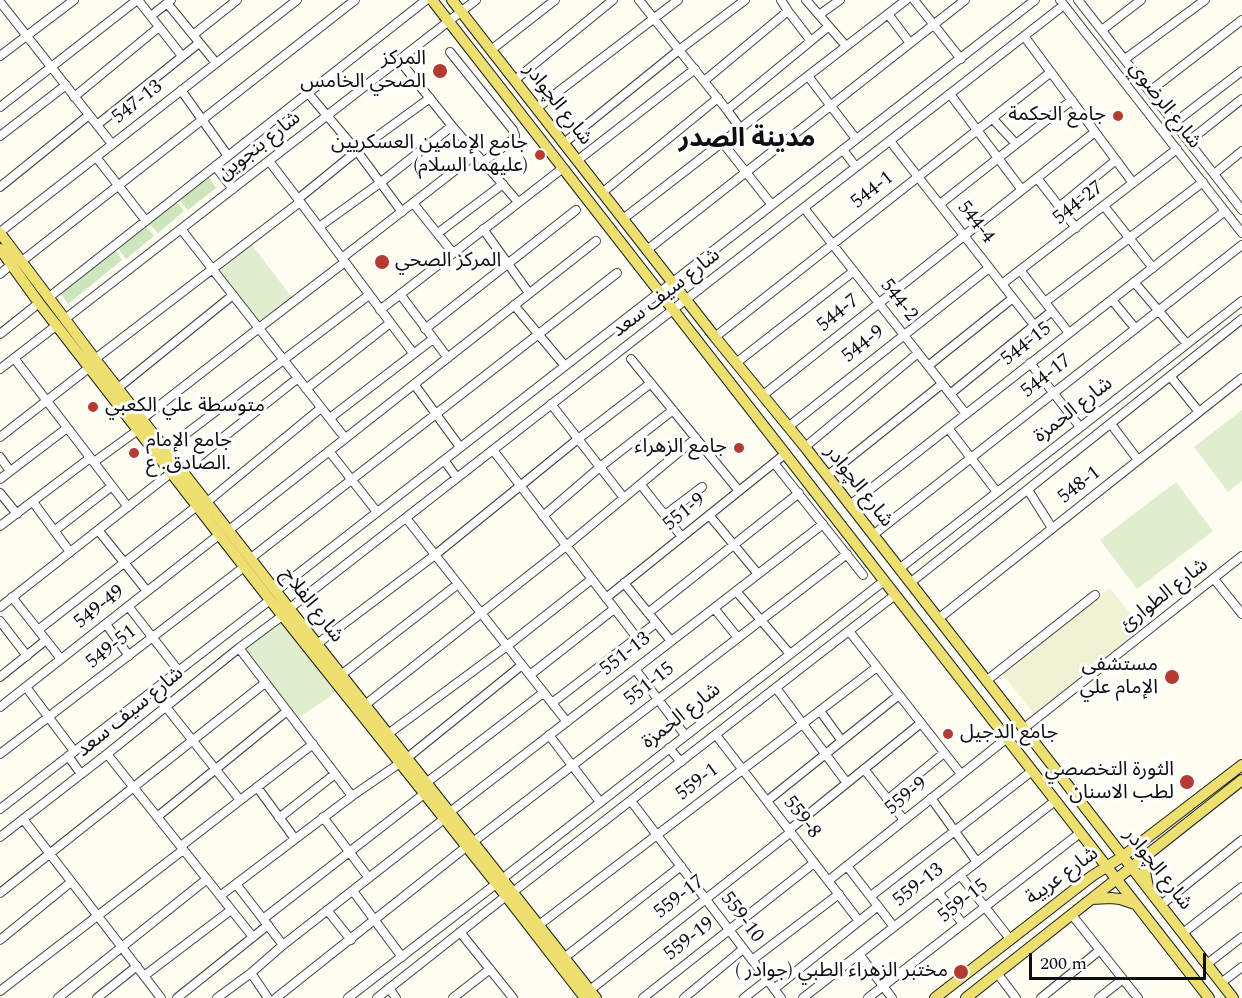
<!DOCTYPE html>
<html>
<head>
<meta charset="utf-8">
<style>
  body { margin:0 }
  #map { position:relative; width:1242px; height:998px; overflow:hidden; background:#fefdf1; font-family:Spectral,serif }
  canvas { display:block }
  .scale { position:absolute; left:1029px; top:953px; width:177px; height:27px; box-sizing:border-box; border:3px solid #0e0e0e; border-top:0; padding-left:8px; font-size:18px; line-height:21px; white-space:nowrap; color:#0e0e0e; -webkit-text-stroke:4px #fff; paint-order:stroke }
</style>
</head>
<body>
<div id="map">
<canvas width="1242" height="998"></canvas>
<div class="scale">200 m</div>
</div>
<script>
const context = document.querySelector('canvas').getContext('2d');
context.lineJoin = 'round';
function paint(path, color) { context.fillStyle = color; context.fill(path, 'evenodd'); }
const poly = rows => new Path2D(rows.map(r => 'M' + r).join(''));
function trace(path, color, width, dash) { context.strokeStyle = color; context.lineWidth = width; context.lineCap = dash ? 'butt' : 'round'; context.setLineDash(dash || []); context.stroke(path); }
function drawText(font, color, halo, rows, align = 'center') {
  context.font = font + ' Spectral,"Noto Sans Arabic",serif'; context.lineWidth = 6; context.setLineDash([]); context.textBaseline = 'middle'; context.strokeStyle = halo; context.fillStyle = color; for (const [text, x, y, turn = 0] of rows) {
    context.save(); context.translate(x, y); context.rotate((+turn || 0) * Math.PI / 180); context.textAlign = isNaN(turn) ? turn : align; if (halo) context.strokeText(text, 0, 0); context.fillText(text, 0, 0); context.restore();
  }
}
paint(poly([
  [1110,588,1142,628,1034,714,1002,673]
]), '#f1f2d3');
paint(poly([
  [207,175,216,188,188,210,178,198],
  [175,200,184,211,158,233,148,222],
  [144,224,154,236,126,259,116,246],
  [114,248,122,260,68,304,59,290]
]), '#cde6bd');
paint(poly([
  [249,241,294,300,259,328,213,268],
  [1242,410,1242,481,1228,492,1194,447],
  [1176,482,1213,531,1137,589,1100,540],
  [281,621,336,692,296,720,244,650]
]), '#dfeece');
const minor = poly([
  [138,0,182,56],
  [639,0,727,110,740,128],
  [781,0,788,11,811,41],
  [806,0,846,46],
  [914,0,961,59],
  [1060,0,1242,233],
  [1078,0,1242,210],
  [0,2,112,144],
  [167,3,216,63],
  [888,14,910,43],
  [819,15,840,0],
  [151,16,171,0],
  [1102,30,1141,0],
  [193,35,237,0],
  [1024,36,1133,183],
  [491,50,555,0],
  [450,52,513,130,515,135,515,138,483,162],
  [0,56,74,0],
  [1125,59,1205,0],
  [399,60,452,126,518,202],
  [808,76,856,139],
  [515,80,613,0],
  [704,81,788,11],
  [181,90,228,156],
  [1150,91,1242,20],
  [308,93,357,151,402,212],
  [950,94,1022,190],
  [74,97,159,27],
  [0,107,137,0],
  [537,108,678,0],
  [727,110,828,27],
  [992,118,1016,144],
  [1174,123,1242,71],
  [97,125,199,43],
  [0,136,66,85],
  [890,141,1034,325],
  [1189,141,1242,99],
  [722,142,772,205],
  [564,143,679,50,745,0],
  [843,150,856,167],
  [96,157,146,221],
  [578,160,695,69],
  [269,161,298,199,413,353],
  [215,166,233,189],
  [1214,174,1242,151],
  [1037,178,1076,228],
  [0,187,89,115],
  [603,192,718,98],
  [298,199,357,151,430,98],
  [413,203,453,253],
  [940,204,1072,100],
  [1104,206,1153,268],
  [1059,207,1116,160],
  [804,208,966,414],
  [623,219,906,0],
  [319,227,380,183,452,126],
  [181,229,345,438],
  [483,229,529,293],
  [0,232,297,0],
  [438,233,503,184],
  [647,250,965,0],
  [342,258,476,154],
  [22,261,355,0],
  [1020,270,1069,333],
  [0,274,12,264],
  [1134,282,1187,344],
  [1002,284,1177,149],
  [400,294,448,358],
  [48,298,426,0],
  [1112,300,1135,328],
  [1045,302,1203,182],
  [514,305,565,366],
  [380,310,563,168],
  [65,319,476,0],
  [425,329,576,210],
  [0,334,39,303],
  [715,337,1051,72],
  [14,358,128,507],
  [95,359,300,202],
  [631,359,739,491],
  [736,363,854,271],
  [1030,363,1080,427],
  [928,366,1013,298],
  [0,369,57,325],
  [1170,376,1199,412],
  [414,384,460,447],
  [118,388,233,295],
  [306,389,390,323],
  [950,394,1052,311],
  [762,396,1095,132],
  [551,404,624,498],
  [330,418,433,339],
  [142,419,259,328,345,262],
  [1111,424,1138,460],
  [788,427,989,268],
  [948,428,997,492],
  [0,437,90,367],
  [805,447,918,353],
  [166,449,369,295],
  [493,450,637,638],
  [329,451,377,512],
  [0,457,10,471],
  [444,460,457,478],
  [94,462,138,430],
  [774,463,863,575],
  [182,470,298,378],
  [827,476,942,384],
  [0,479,67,428],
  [641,485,682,537],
  [1028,490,1052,528],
  [0,493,17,514],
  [33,502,70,552],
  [207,502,321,408],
  [850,505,1225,211],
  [665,515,702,487],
  [709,515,758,574],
  [543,516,600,467,673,410],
  [406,518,567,722],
  [0,526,90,458],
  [98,530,147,591],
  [229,530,596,241],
  [54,531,112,486],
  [873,535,1242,245],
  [251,558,617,273],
  [899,569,1242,301],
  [1214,579,1242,614],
  [624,583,671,641],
  [910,583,1242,319],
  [276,591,1035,0],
  [736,591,790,654],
  [12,597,61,659],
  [606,598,785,454],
  [128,606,178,670],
  [0,607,172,472],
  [290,608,1064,5],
  [714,608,738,638],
  [648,613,799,493],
  [938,619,1242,378],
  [0,621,27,656],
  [106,624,129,656],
  [38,630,197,506],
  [849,631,961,774],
  [317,644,435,555,578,439,651,383],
  [239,648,352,796],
  [635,669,685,735],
  [341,675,458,584],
  [530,675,614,609],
  [0,677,46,640],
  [986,681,1095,595],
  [26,687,74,751],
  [776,688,847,783],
  [552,703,656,623],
  [365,705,566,546,696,438],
  [0,707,220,534],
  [166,707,240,800],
  [820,711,842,741],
  [1023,729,1242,556],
  [388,734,507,646,592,579],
  [549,735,600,802],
  [716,735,859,921],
  [669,748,681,762],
  [0,754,244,567],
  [107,754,253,937],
  [68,756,81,774],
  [407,758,522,665],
  [864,769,904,820],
  [426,783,543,693],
  [257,787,295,839],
  [931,798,977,862],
  [887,800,944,753],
  [631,801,781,998],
  [767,801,899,695],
  [0,809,270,600],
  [450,812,823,524],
  [157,817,287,711],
  [323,817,369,878],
  [279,818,335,774],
  [23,819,161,998],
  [789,830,921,723],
  [0,837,107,754,239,648,282,616],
  [473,842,847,554],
  [181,846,313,744],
  [847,866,894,927],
  [960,875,1010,939],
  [502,879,884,581],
  [828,881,1007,738],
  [236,884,283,945],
  [353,891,402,957],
  [513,892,895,595],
  [938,892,963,924],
  [0,893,265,683],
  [220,896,352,796,400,763],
  [871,896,1032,771],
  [1161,905,1242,840],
  [327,910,351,940],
  [1072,915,1138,998],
  [263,919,424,794],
  [539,925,877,667],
  [460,932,513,998],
  [1183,933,1242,887],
  [0,940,71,882],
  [859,954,892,998],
  [564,958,681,866],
  [752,960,839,894],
  [1207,964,1242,937],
  [251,973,268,998],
  [997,973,1016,998],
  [144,976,231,910],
  [1221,983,1242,967],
  [389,988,396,998],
  [774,989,878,906],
  [590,990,791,832],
  [0,991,183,850],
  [58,998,207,879],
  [97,998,137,966],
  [177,998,268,925],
  [217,998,251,973,283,945,444,819],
  [276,998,466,847],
  [348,998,496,884],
  [377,998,506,896],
  [453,998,490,969],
  [643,998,814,863],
  [684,998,743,949],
  [744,998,767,980],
  [803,998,1055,801],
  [868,998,1080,833],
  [1041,998,1100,950],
  [1099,998,1123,979]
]);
const major = poly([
  [432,0,1209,998],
  [452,0,715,337,805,447,1233,998],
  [0,233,95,359,317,644,596,998],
  [0,249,39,303,270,600,506,896,585,998],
  [1145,856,1145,872,1148,887],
  [1092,899,1111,898,1120,899,1135,904],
  [935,998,1092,876,1122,857,1242,765],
  [966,998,1242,780]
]);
trace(minor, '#414141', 10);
trace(major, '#1f1f1f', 12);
trace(minor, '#fff', 8);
trace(major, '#eedf71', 10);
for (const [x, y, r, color] of [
  [440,71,8,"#b43b31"],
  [1118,116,6,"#b43b31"],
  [540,155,6,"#b43b31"],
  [382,262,8,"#b43b31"],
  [93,407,6,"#b43b31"],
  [739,448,6,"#b43b31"],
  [134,453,6,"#b43b31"],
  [1172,677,8,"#b43b31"],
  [948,734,6,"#b43b31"],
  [1187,782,8,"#b43b31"],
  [961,972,8,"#b43b31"]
]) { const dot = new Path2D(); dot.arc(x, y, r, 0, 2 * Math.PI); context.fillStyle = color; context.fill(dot); trace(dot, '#fff', 2); }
drawText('20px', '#0e0e0e', '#fff', [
  ["المركز",426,60],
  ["الصحي الخامس",426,83],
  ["جامع الحكمة",1106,116],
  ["جامع الإمامين العسكريين",528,144],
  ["(عليهما السلام)",528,167],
  ["المركز الصحي",395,262,"left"],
  ["متوسطة علي الكعبي",105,407,"left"],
  ["جامع الإمام",146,442,"left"],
  ["الصادق. ع.",146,465,"left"],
  ["جامع الزهراء",727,448],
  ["مستشفى",1158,666],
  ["الإمام علي",1158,689],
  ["جامع الدجيل",960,734,"left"],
  ["الثورة التخصصي",1174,771],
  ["لطب الاسنان",1174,794],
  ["مختبر الزهراء الطبي (جوادر )",948,972]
], 'right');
drawText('20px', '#0e0e0e', '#fff', [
  ["547-13",138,103,-38],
  ["شارع الچوادر",557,105,52],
  ["شارع الرضوي",1164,106,52],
  ["شارع بنجوين",260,147,-38],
  ["544-1",873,191,-38],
  ["544-27",1079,204,-38],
  ["544-4",975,223,52],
  ["شارع سيف سعد",667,294,-38],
  ["544-2",898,301,52],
  ["544-7",839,314,-39],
  ["544-9",864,345,-38],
  ["544-15",1027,345,-38],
  ["544-17",1047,377,-38],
  ["شارع الحمزة",1074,411,-38],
  ["548-1",1080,486,-38],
  ["شارع الچوادر",858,487,52],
  ["551-9",685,513,-39],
  ["شارع الطوارئ",1165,596,-38],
  ["شارع الفلاح",311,606,52],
  ["549-49",100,608,-38],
  ["549-51",112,648,-38],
  ["551-13",626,655,-38],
  ["551-15",650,685,-38],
  ["شارع سيف سعد",131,713,-39],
  ["شارع الحمزة",682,717,-38],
  ["559-1",698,783,-37],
  ["559-9",907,797,-39],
  ["559-8",801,818,52],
  ["شارع الچوادر",1157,870,52],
  ["شارع عربية",1063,877,-36],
  ["559-13",919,886,-38],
  ["559-17",680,898,-38],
  ["559-15",964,902,-38],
  ["559-10",741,918,53],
  ["559-19",690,940,-38]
]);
drawText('bold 26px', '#0e0e0e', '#fff', [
  ["مدينة الصدر",747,141]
]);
</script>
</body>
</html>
